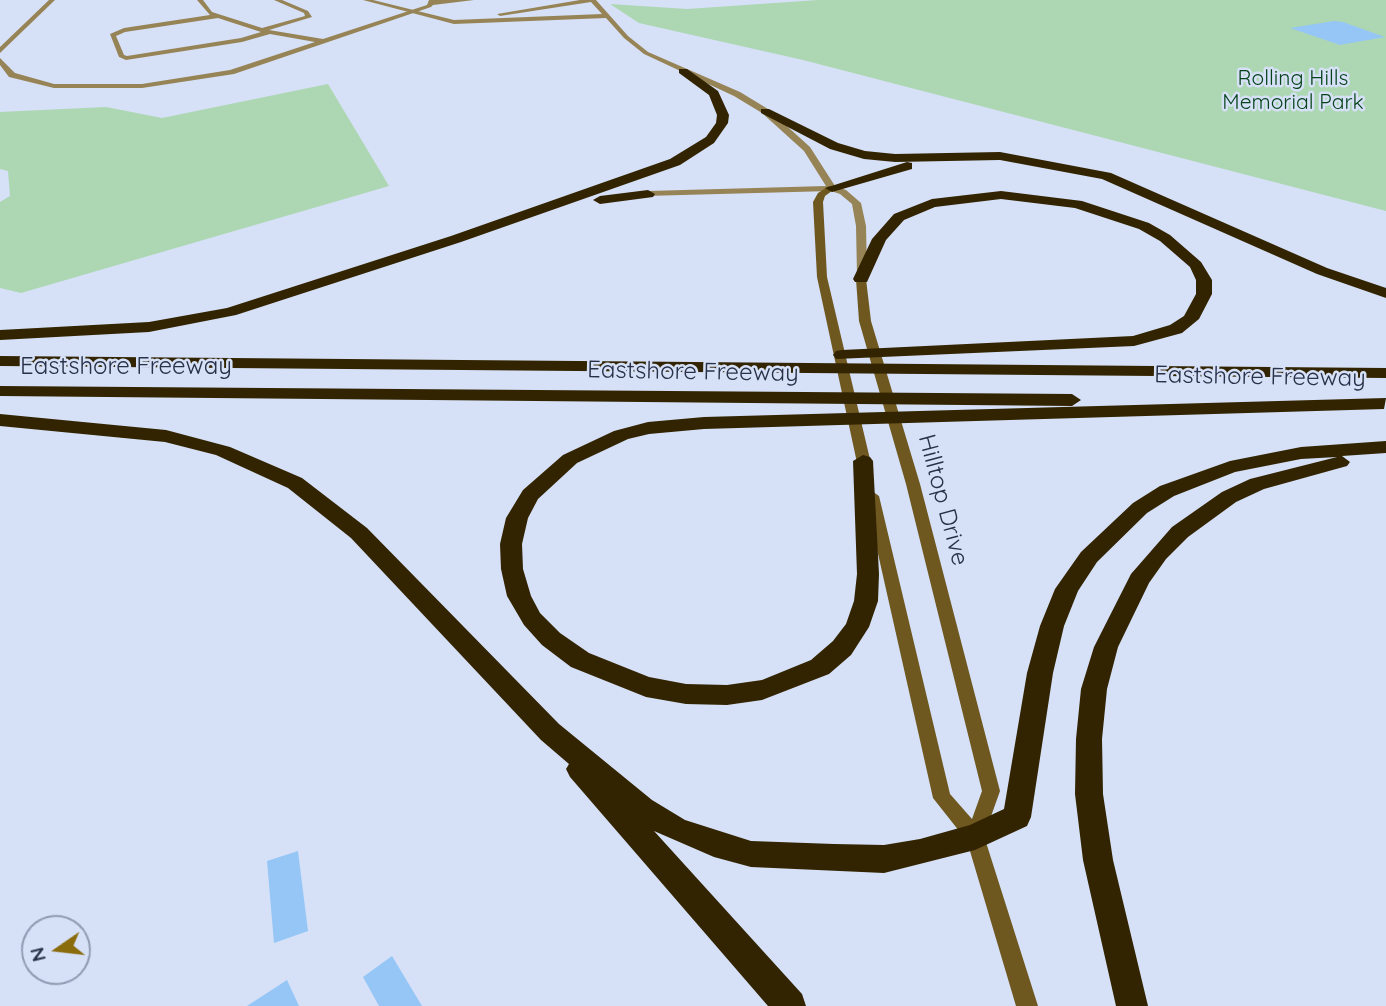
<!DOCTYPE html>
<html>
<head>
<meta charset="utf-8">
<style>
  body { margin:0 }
  #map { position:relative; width:1386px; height:1006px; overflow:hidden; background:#d6e0f7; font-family:Quicksand,sans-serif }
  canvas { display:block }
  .north { position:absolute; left:21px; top:915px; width:70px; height:70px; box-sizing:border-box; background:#d6e0f7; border:2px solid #909ab1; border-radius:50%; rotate:256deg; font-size:19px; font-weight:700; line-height:28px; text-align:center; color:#283147 }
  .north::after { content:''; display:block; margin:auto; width:24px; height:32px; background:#8b6c0c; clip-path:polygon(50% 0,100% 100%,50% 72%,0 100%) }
</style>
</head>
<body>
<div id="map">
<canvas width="1386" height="1006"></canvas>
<div class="north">N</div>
</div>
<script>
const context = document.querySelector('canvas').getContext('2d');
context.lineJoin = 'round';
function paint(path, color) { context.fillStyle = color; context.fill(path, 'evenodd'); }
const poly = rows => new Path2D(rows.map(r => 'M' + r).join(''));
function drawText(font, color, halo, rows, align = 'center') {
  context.font = font + ' Quicksand,sans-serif'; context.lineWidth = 5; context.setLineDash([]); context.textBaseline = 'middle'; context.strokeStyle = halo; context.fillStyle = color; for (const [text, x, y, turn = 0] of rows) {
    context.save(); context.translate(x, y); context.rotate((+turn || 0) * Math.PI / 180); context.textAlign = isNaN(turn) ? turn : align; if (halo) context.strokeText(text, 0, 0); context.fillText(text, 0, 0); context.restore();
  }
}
paint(poly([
  [818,0,1386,0,1386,211,803,60,639,23,610,4,687,9],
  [328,84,389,186,21,293,0,288,0,202,10,196,8,171,0,169,0,112,106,107,162,118]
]), '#add7b2');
paint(poly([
  [1334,21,1343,22,1385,37,1340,45,1290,28],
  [298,851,308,931,274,943,267,861],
  [392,956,422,1006,379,1006,363,977],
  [287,980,299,1006,247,1006]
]), '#95c6f6');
paint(poly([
  [49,0,55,0,0,53,0,47,49,0],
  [197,0,203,0,212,12,262,28,305,16,304,13,274,0,282,0,308,11,312,17,269,30,323,39,427,5,429,0,474,0,433,5,431,7,234,74,142,88,54,88,9,77,0,65,0,58,15,73,54,84,142,84,230,70,315,42,270,34,242,42,126,60,119,57,110,34,124,28,210,15,197,0],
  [218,18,261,32,241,38,127,56,124,55,116,36,125,32,218,18]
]), '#968457');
paint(poly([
  [363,0,373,0,454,20,602,14,591,2,500,16,497,14,580,0,596,0,628,36,648,52,740,92,768,109,810,147,835,186,846,190,861,203,866,226,867,274,862,277,857,274,856,226,852,204,840,194,831,191,645,196,645,192,648,191,826,186,804,151,762,113,734,96,644,54,624,38,606,18,454,24,363,0]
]), '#968457');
paint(poly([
  [829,186,836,188,825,196,823,202,827,277,873,472,866,476,859,472,817,277,813,202,818,193,829,186],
  [861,276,866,279,871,321,920,484,1000,791,984,836,1038,1006,1016,1006,967,841,933,798,865,496,872,491,879,496,950,794,972,819,982,791,906,484,859,321,856,279,861,276]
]), '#6e5820');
paint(poly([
  [679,69,687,69,718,91,729,115,728,123,714,143,680,165,461,242,236,315,149,332,0,340,0,330,149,322,227,308,451,236,670,159,706,137,716,123,717,115,709,95,679,73,679,69],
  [761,109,769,109,838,143,865,151,895,154,1000,152,1111,173,1327,268,1386,288,1386,298,1317,274,1102,179,1000,160,895,162,864,159,830,149,761,113,761,109],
  [907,162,912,163,912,169,832,192,825,188,907,162],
  [648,190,655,194,653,197,600,204,593,200,600,196,648,190],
  [1001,191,1082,201,1149,223,1170,235,1201,262,1212,280,1212,294,1199,319,1182,333,1134,346,836,359,833,355,836,351,842,350,1133,336,1170,325,1184,316,1196,294,1196,280,1190,267,1160,241,1139,229,1075,208,1001,199,935,207,904,220,886,240,867,282,855,282,853,279,872,239,894,214,932,199,1001,191],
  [0,356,1386,368,1386,378,0,366,0,356],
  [0,386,1072,394,1081,400,1072,406,0,396,0,386],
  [1386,398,1384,409,704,429,649,434,628,439,577,463,538,499,528,518,522,544,523,569,531,596,540,613,560,633,589,653,649,677,686,684,727,685,762,680,811,660,833,641,846,624,854,601,857,574,853,461,863,455,870,457,873,461,879,574,878,601,869,627,851,655,829,674,762,700,727,705,686,704,646,697,571,667,542,645,524,625,507,596,501,569,500,544,506,518,523,490,563,455,614,431,648,422,704,417,1386,398],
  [0,414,166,430,230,447,302,478,367,528,559,724,652,800,685,820,751,841,834,844,884,845,920,839,970,825,1004,809,1027,673,1040,626,1055,589,1081,552,1133,503,1160,486,1230,461,1301,447,1386,441,1386,453,1342,456,1350,462,1347,466,1264,489,1236,502,1188,537,1166,559,1149,583,1118,647,1107,689,1102,739,1103,794,1113,860,1148,1006,1116,1006,1083,860,1075,794,1076,739,1081,689,1094,647,1131,574,1172,527,1222,492,1250,479,1337,457,1301,459,1235,472,1174,496,1147,513,1097,562,1078,591,1064,626,1053,673,1031,817,1027,826,975,850,884,873,751,867,714,857,654,831,802,994,806,1006,768,1006,570,777,566,769,569,764,541,740,351,538,288,488,216,455,165,442,0,426,0,414]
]), '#322400');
drawText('21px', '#07441a', '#d6e0f7', [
  ["Rolling Hills",1293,79],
  ["Memorial Park",1293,103]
]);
drawText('24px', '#283147', '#d6e0f7', [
  ["Eastshore Freeway",126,367],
  ["Eastshore Freeway",693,372,1],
  ["Eastshore Freeway",1260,377,1],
  ["Hilltop Drive",943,500,75]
]);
</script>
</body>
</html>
